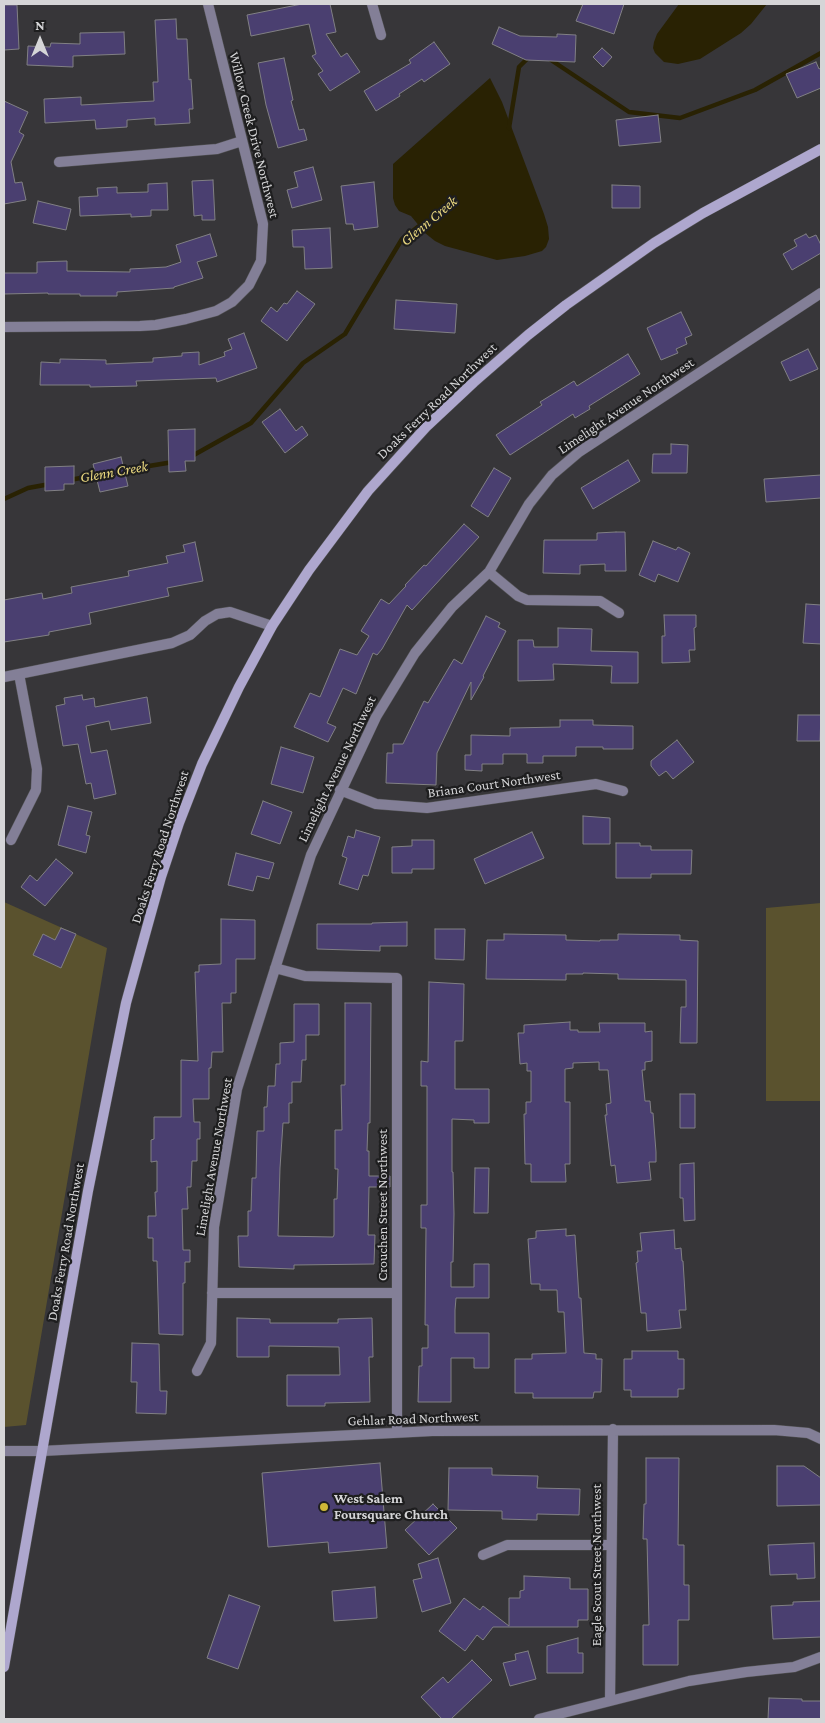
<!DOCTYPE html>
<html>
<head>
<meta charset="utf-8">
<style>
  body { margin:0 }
  #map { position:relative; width:825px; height:1723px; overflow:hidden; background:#373639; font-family:"Crimson Pro",serif }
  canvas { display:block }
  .frame { position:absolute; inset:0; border:5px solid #d5d5d7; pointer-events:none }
  .north { position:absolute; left:15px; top:15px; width:50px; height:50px; -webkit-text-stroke:4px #1e1e1f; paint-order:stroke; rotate:0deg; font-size:14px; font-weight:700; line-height:20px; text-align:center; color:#d5d5d7 }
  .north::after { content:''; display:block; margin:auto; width:18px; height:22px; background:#d5d5d7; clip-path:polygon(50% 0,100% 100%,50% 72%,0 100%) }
</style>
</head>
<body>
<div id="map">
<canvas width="825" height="1723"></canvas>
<div class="frame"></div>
<div class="north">N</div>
</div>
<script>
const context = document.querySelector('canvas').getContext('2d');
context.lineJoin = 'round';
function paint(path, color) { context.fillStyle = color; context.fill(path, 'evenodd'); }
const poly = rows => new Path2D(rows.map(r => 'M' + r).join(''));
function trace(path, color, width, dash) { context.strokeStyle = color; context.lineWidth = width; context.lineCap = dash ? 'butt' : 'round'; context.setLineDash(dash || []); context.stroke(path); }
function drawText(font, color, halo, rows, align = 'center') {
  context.font = font + ' "Crimson Pro",serif'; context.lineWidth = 4.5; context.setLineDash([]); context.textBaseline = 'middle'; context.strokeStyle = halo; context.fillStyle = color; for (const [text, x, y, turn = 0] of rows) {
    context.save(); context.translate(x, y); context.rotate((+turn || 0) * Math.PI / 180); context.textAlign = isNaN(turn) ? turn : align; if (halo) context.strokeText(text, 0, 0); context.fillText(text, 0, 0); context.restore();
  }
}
paint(poly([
  [4,902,107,948,26,1425,4,1427],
  [821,903,821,1101,766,1101,766,908]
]), '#5a522e');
paint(poly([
  [679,4,767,4,751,24,741,33,700,59,678,64,664,62,655,53,653,48,654,42,657,34],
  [490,78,502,102,544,214,548,227,549,239,546,247,542,251,525,256,497,260,445,246,435,241,425,233,411,216,399,211,395,205,393,198,393,164]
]), '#292203');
trace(poly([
  [548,58,629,112,680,118,755,90,821,53],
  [509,128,519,67,530,56],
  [192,456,251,423,303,363,345,334,402,239,423,223],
  [119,471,173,462],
  [70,480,101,474],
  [4,499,28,488,50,484]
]), '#292203', 4.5);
const building = poly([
  [302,4,330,4,336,32,326,34,341,57,347,53,360,72,330,91,318,74,323,71,312,56,316,54,309,24,251,36,247,15,302,4],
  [583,4,624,4,614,34,576,21,583,4],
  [4,5,17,5,19,49,4,50,4,5],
  [176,19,177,39,187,39,189,80,191,79,193,109,189,109,190,123,155,125,155,118,127,120,127,127,96,129,95,120,45,123,44,99,81,97,81,105,154,101,153,82,158,82,155,20,176,19],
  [499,27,520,36,557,37,557,34,576,35,575,62,526,60,492,44,499,27],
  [124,32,125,54,73,56,73,67,27,65,28,46,50,47,51,43,80,44,80,33,124,32],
  [434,42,450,64,424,82,422,79,399,94,400,96,376,111,364,91,411,63,409,60,434,42],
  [602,48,612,57,603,67,593,57,602,48],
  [284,58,293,100,291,101,299,130,304,129,307,140,278,148,266,105,258,63,284,58],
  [816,62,819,69,821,68,821,88,797,98,786,74,816,62],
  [4,101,28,112,19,132,24,135,11,162,15,183,22,182,26,200,4,204,4,101],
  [658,115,661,142,619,146,616,120,658,115],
  [313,167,322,200,292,208,287,190,298,187,294,172,313,167],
  [213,180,215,220,202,220,202,215,194,216,192,181,213,180],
  [374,182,378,227,354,230,353,224,346,224,341,186,374,182],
  [167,183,168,210,151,210,151,216,131,217,131,214,80,216,79,197,98,196,97,188,117,187,117,193,148,192,148,184,167,183],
  [612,185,640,186,640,208,612,208,612,185],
  [38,201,71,209,66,230,33,223,38,201],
  [330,228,332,268,305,269,304,247,293,247,292,230,330,228],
  [210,234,217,256,197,262,203,278,174,287,174,288,117,292,117,296,80,296,80,294,48,294,48,293,4,294,4,273,37,273,37,262,67,261,67,271,130,272,130,269,166,267,181,262,176,245,210,234],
  [806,234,809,238,816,235,821,245,821,253,792,270,783,254,797,246,794,240,806,234],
  [297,291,315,304,287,341,261,321,271,307,277,312,284,303,287,304,297,291],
  [396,300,457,304,455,333,394,329,396,300],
  [681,312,692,335,685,338,687,344,676,349,678,353,661,360,647,328,681,312],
  [244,333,257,368,217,382,216,378,136,381,137,386,90,387,90,385,40,385,41,362,60,363,60,359,106,360,106,364,153,362,153,358,182,356,182,353,199,352,199,365,225,356,224,352,232,349,228,339,244,333],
  [808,349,818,369,790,381,781,362,808,349],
  [628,354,640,374,589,406,590,409,575,418,573,414,510,455,496,435,542,405,540,402,574,381,577,386,628,354],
  [280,409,296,431,302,426,308,435,285,453,262,422,280,409],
  [195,429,195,461,185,461,186,471,169,472,168,430,195,429],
  [671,444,688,445,687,473,652,473,653,454,671,454,671,444],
  [121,457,128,486,100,492,93,464,121,457],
  [628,460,640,481,593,509,581,488,628,460],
  [74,466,74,484,64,484,64,490,45,491,45,467,74,466],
  [494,468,511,478,488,517,471,506,494,468],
  [821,475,821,498,766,502,764,479,821,475],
  [464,524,479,537,412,610,407,605,382,649,377,655,373,653,356,694,343,688,327,723,336,727,328,742,294,727,310,693,320,697,340,649,357,655,369,636,361,631,381,599,389,604,406,586,405,585,424,565,426,566,464,524],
  [616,532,625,532,626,571,605,571,605,564,580,565,580,574,543,573,544,540,597,540,597,533,616,532],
  [653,541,676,550,678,547,690,553,678,582,658,574,655,582,639,575,653,541],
  [195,542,203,581,167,588,169,596,89,613,91,624,49,632,49,635,4,642,4,600,42,593,43,599,72,593,71,587,129,576,128,571,168,563,166,556,185,552,183,545,195,542],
  [806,604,821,605,821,644,803,643,806,604],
  [664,615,696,615,696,627,694,628,695,650,689,650,690,662,662,663,662,636,665,636,664,615],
  [486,616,500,623,498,627,506,631,483,676,484,677,471,700,471,682,437,753,436,785,386,783,387,753,393,753,393,744,403,744,424,701,428,703,454,659,462,664,486,616],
  [558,628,592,629,591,651,638,652,638,683,611,683,612,666,553,664,554,680,518,681,518,640,533,640,534,647,558,647,558,628],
  [82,695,83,700,94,698,95,707,147,697,151,723,111,730,109,721,86,726,91,753,107,750,116,794,94,799,91,783,86,784,78,744,63,746,56,706,65,704,64,698,82,695],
  [798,715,821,715,820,741,797,741,798,715],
  [560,720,593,720,593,725,633,726,633,749,603,749,603,747,576,747,576,756,543,756,543,763,527,763,527,754,503,754,503,764,482,764,482,771,465,770,465,755,471,755,471,735,510,736,510,728,560,727,560,720],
  [677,740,694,762,673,779,666,771,659,776,651,766,651,761,677,740],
  [281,747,314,757,303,793,271,784,281,747],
  [263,801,292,812,280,844,251,834,263,801],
  [68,806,92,812,86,835,90,836,86,853,58,845,68,806],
  [583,816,610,818,610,844,583,844,583,816],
  [356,830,380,837,368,876,363,875,358,890,339,884,347,858,342,856,348,836,354,838,356,830],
  [532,832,544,858,485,884,474,859,532,832],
  [412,840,434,840,434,869,412,869,412,873,392,873,392,847,412,846,412,840],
  [616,843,640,843,640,846,651,846,651,850,692,850,691,874,651,874,651,878,616,878,616,843],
  [236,853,274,863,269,879,257,876,253,891,228,885,236,853],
  [56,859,73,873,45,906,21,887,30,875,37,881,56,859],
  [221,919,255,920,255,959,236,959,236,993,231,993,231,1003,222,1003,223,1052,212,1052,211,1068,209,1068,209,1099,193,1099,194,1122,200,1122,200,1139,197,1139,197,1161,192,1161,191,1187,187,1187,188,1209,182,1209,183,1250,190,1250,190,1262,185,1262,185,1283,183,1283,183,1335,159,1334,157,1261,153,1261,153,1238,148,1238,148,1216,156,1216,155,1192,157,1192,157,1161,151,1162,151,1140,154,1139,154,1117,181,1117,181,1060,198,1061,195,972,199,972,199,965,221,964,221,919],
  [407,922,407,946,380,946,380,951,317,949,317,924,372,924,372,923,407,922],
  [61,928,76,934,61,968,33,955,43,934,55,940,61,928],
  [435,929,465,929,464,960,435,959,435,929],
  [504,934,566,935,566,940,600,941,600,940,618,940,618,934,680,935,680,940,698,941,697,1043,680,1043,681,1007,686,1007,686,980,618,979,618,974,583,973,583,974,566,974,566,980,486,979,487,940,504,940,504,934],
  [429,982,464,984,463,1041,455,1041,455,1089,489,1089,489,1123,474,1123,474,1120,452,1119,452,1172,453,1172,454,1214,453,1262,451,1262,451,1287,474,1287,474,1264,489,1264,489,1298,456,1298,455,1310,455,1333,489,1333,489,1368,474,1368,474,1358,451,1358,451,1402,418,1402,419,1366,422,1366,422,1348,428,1348,428,1325,425,1325,426,1228,421,1228,421,1205,427,1205,427,1086,421,1086,421,1061,428,1062,429,982],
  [345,1003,371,1003,370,1123,368,1123,367,1151,369,1151,369,1176,390,1176,390,1187,369,1187,368,1235,375,1235,374,1264,294,1265,294,1269,239,1267,238,1236,248,1236,248,1211,251,1211,252,1178,256,1178,257,1131,264,1131,264,1107,267,1107,268,1086,275,1086,276,1064,280,1064,280,1043,294,1042,294,1004,319,1004,319,1035,306,1035,306,1060,302,1060,301,1082,292,1082,292,1103,289,1103,289,1123,283,1123,280,1168,278,1236,333,1237,334,1235,334,1199,337,1199,338,1169,335,1169,335,1130,342,1130,341,1085,345,1085,345,1003],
  [570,1022,570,1030,578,1030,578,1032,600,1032,599,1023,645,1023,645,1032,652,1031,652,1061,645,1062,645,1070,642,1070,645,1101,650,1101,651,1113,653,1113,656,1152,656,1162,649,1162,651,1180,617,1183,615,1165,611,1166,605,1115,607,1115,606,1104,611,1103,608,1070,599,1070,599,1062,573,1063,573,1068,565,1069,565,1102,570,1102,570,1164,565,1164,566,1182,531,1182,531,1164,525,1164,524,1114,526,1114,526,1102,531,1102,531,1071,527,1071,527,1063,520,1064,518,1033,524,1033,524,1025,570,1022],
  [680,1094,695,1094,695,1128,680,1128,680,1094],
  [694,1163,695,1220,684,1221,683,1198,680,1198,680,1164,694,1163],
  [475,1168,489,1168,488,1213,474,1213,475,1168],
  [566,1229,566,1236,575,1235,579,1298,581,1298,584,1353,596,1354,596,1359,602,1359,601,1392,594,1392,593,1398,533,1398,533,1393,515,1393,515,1359,532,1359,532,1354,566,1353,564,1312,558,1312,557,1290,540,1290,540,1284,531,1284,528,1239,536,1238,536,1231,566,1229],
  [674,1230,675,1249,681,1248,682,1261,683,1261,686,1310,679,1310,681,1328,647,1331,646,1313,641,1313,636,1263,638,1262,637,1251,642,1251,640,1233,674,1230],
  [237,1318,270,1319,270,1323,338,1323,338,1319,372,1318,373,1357,369,1357,370,1402,325,1403,325,1406,287,1406,287,1375,340,1375,339,1347,269,1346,269,1357,237,1357,237,1318],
  [132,1343,159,1344,160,1391,167,1391,166,1414,136,1413,137,1382,131,1382,132,1343],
  [632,1351,678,1351,678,1359,684,1359,684,1389,678,1389,678,1397,631,1397,631,1390,624,1390,624,1359,632,1359,632,1351],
  [646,1458,679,1458,678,1545,684,1545,684,1585,689,1585,689,1620,678,1620,678,1665,643,1665,643,1625,649,1625,647,1539,643,1539,644,1504,646,1504,646,1458],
  [380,1463,387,1548,329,1553,328,1542,268,1547,262,1473,380,1463],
  [777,1466,804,1466,821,1478,821,1505,777,1506,777,1466],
  [449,1468,492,1468,492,1475,538,1476,537,1488,580,1489,579,1515,537,1514,537,1520,502,1519,502,1511,448,1510,449,1468],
  [433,1504,457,1528,429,1555,405,1530,433,1504],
  [814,1543,815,1578,797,1579,797,1574,770,1575,768,1545,814,1543],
  [438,1558,451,1603,422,1612,413,1580,422,1578,418,1564,438,1558],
  [524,1576,570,1578,570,1589,588,1589,588,1620,578,1620,578,1627,493,1627,483,1640,477,1635,465,1651,439,1631,464,1598,480,1610,483,1606,509,1626,509,1598,520,1598,520,1591,524,1590,524,1576],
  [375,1587,377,1618,334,1621,332,1591,375,1587],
  [229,1595,260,1606,238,1669,207,1658,229,1595],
  [821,1601,821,1637,773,1639,771,1606,793,1605,793,1602,821,1601],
  [578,1638,578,1653,583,1653,583,1673,547,1673,547,1646,578,1638],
  [528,1651,536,1679,510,1686,503,1663,516,1660,515,1654,528,1651],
  [472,1660,492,1680,451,1719,442,1719,421,1697,443,1677,448,1683,472,1660],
  [769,1698,802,1699,802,1701,821,1701,821,1719,768,1719,769,1698]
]);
paint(building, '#4a3f70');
trace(building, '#818084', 1);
const minor = poly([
  [372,4,381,35],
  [59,162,217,149,242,141],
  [4,327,140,326,156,325,186,319,216,311,232,302,249,285,261,261,263,224,208,4],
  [489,572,518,596,527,600,600,601,619,613],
  [4,677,172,643,190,635,205,621,217,614,230,612,272,626],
  [340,790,376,804,427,808,596,784,623,791],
  [11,840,36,790,37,769,19,674],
  [275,968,305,976,397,978,397,1431],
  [212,1293,397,1293],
  [197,1371,211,1343,214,1227,237,1089,311,855,376,717,415,653,452,607,489,572,529,504,552,475,579,452,821,293],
  [4,1451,42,1451,432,1431,774,1430,808,1433,821,1439],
  [483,1555,507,1545,611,1545],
  [610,1701,613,1429],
  [539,1719,689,1681,746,1672,794,1667,821,1657]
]);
const secondary = poly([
  [4,1667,88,1191,126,1003,161,877,179,823,202,764,239,687,272,626,309,570,368,491,427,426,474,382,528,335,566,305,654,243,703,213,821,149]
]);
trace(minor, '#535355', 11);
trace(secondary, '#535355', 11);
trace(minor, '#837f97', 10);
trace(secondary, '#aea7ce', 10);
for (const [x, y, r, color] of [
  [324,1507,5,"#d0b837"]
]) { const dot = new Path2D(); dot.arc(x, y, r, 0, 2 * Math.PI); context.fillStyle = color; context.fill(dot); trace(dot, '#1e1e1f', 2); }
drawText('14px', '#d5d5d7', '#1e1e1f', [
  ["Willow Creek Drive Northwest",254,135,76],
  ["Doaks Ferry Road Northwest",437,401,-44],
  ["Limelight Avenue Northwest",626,406,-34],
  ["Limelight Avenue Northwest",337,769,-64],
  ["Briana Court Northwest",494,784,-8],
  ["Doaks Ferry Road Northwest",160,847,-72],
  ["Limelight Avenue Northwest",214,1157,-80],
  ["Crouchen Street Northwest",383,1205,-90],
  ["Doaks Ferry Road Northwest",66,1242,-80],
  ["Gehlar Road Northwest",413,1419,-2],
  ["Eagle Scout Street Northwest",597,1565,-90]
]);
drawText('bold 14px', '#d5d5d7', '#1e1e1f', [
  ["West Salem",334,1499],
  ["Foursquare Church",334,1515]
], 'left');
drawText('italic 15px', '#ead87f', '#1e1e1f', [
  ["Glenn Creek",429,221,-40],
  ["Glenn Creek",114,472,-10]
]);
</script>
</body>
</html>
